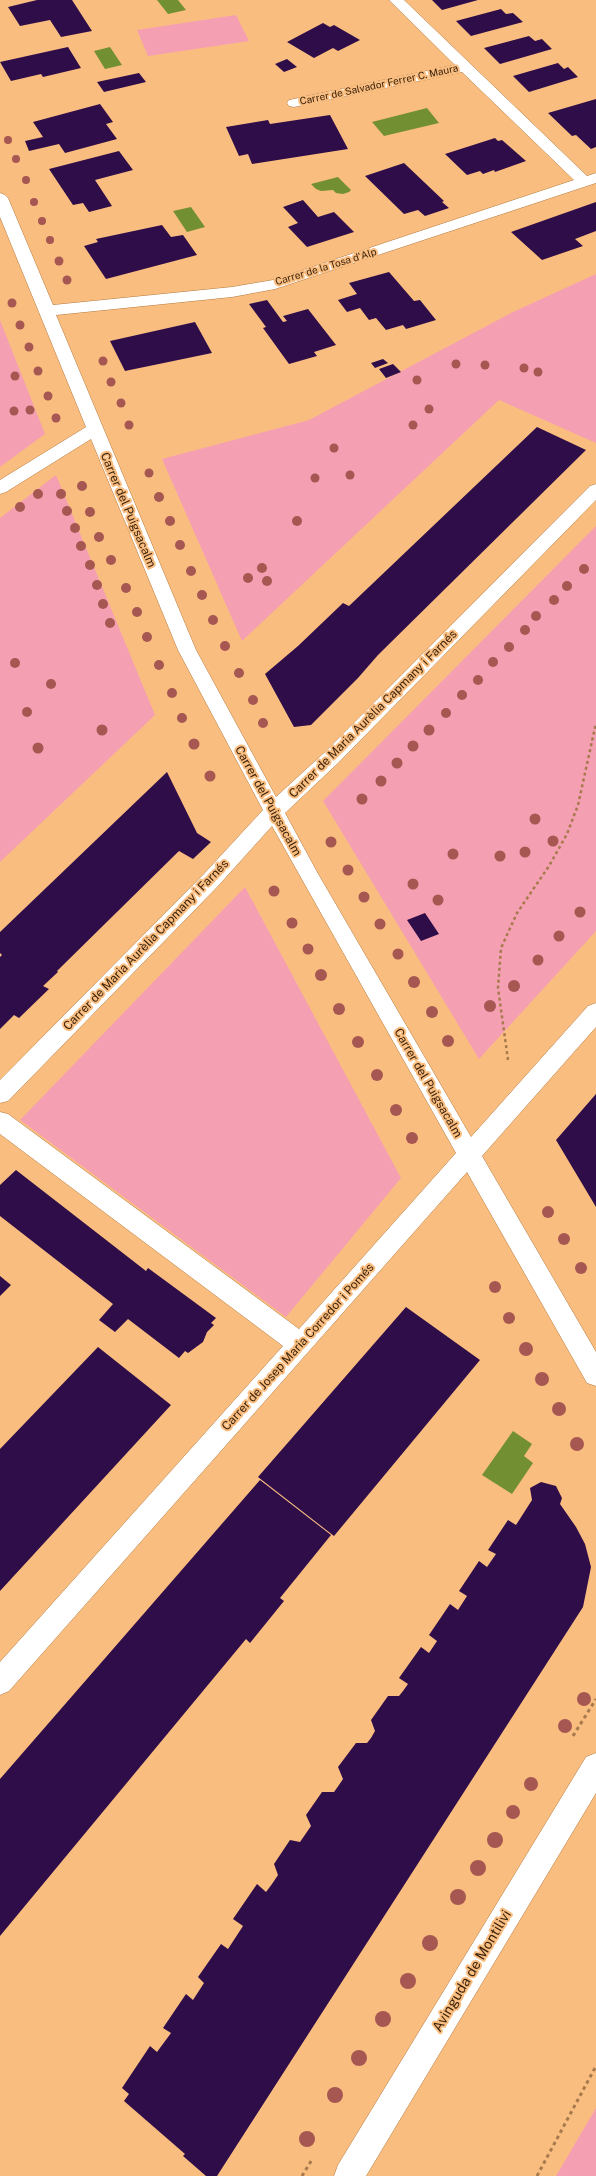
<!DOCTYPE html>
<html>
<head>
<meta charset="utf-8">
<style>
  body { margin:0 }
  canvas { display:block; background:#fabd80 }
</style>
</head>
<body>
<canvas width="596" height="2176"></canvas>
<script>
const context = document.querySelector('canvas').getContext('2d');
context.lineJoin = 'round';
function paint(path, color) { context.fillStyle = color; context.fill(path, 'evenodd'); }
const poly = rows => new Path2D(rows.map(r => 'M' + r).join(''));
function trace(path, color, width, dash) { context.strokeStyle = color; context.lineWidth = width; context.lineCap = dash ? 'butt' : 'round'; context.setLineDash(dash || []); context.stroke(path); }
function drawText(font, color, halo, rows, align = 'center') {
  context.font = font + ' "Public Sans",sans-serif'; context.lineWidth = 4; context.setLineDash([]); context.textBaseline = 'middle'; context.strokeStyle = halo; context.fillStyle = color; for (const [text, x, y, turn = 0] of rows) {
    context.save(); context.translate(x, y); context.rotate((+turn || 0) * Math.PI / 180); context.textAlign = isNaN(turn) ? turn : align; if (halo) context.strokeText(text, 0, 0); context.fillText(text, 0, 0); context.restore();
  }
}
paint(poly([
  [236,15,249,41,148,56,137,30],
  [596,274,596,443,499,400,242,641,162,459,309,420,513,312],
  [0,320,45,434,0,467],
  [56,475,155,715,0,862,0,518],
  [596,526,596,931,479,1059,323,801],
  [245,887,401,1178,286,1317,20,1120],
  [596,2108,596,2176,556,2176]
]), '#f59fb2');
paint(poly([
  [157,0,178,0,186,10,168,14],
  [110,47,122,65,105,69,94,51],
  [427,108,439,123,384,136,372,122],
  [338,177,351,190,349,192,343,194,336,193,333,190,321,191,316,189,311,184],
  [191,207,205,227,187,232,173,211],
  [513,1431,532,1444,524,1456,533,1463,512,1494,482,1475]
]), '#729031');
paint(poly([
  [37,0,72,0,92,31,61,37,50,20,20,26,8,7],
  [432,0,478,0,442,10],
  [501,9,506,14,513,13,523,22,471,36,456,21],
  [323,23,330,27,334,25,360,40,338,51,333,48,314,58,287,42],
  [529,36,535,41,542,39,552,49,500,64,484,48],
  [68,47,81,68,43,77,41,74,11,81,0,62],
  [287,59,297,67,284,72,275,64],
  [558,63,564,69,568,67,578,77,529,92,513,76],
  [139,73,146,82,104,92,97,82],
  [596,99,596,147,591,149,576,135,572,136,548,113],
  [100,104,113,122,106,124,117,139,65,153,59,144,29,151,25,141,43,137,33,122],
  [330,115,348,149,252,164,248,154,239,156,226,127,268,120,270,124],
  [495,138,498,141,502,140,526,161,495,172,494,170,483,174,480,171,467,175,445,154],
  [119,151,133,170,95,180,112,206,89,212,83,203,73,205,49,169],
  [404,163,444,201,442,202,449,208,425,216,418,210,404,214,365,176],
  [303,200,318,217,334,212,354,232,307,247,288,227,298,223,283,207],
  [596,202,596,231,575,239,583,246,542,260,511,232],
  [162,225,171,237,183,235,197,255,106,279,84,246,98,242,96,239],
  [389,272,414,301,420,300,436,320,406,329,403,325,386,330,376,318,369,320,360,308,347,312,338,300,357,294,349,283],
  [267,300,283,322,287,321,283,316,308,309,336,345,314,352,317,356,289,364,263,328,266,327,249,304],
  [195,322,212,353,125,371,110,341],
  [383,359,388,363,375,368,371,363],
  [393,364,401,372,386,378,379,369],
  [537,427,586,450,378,655,358,678,311,725,294,727,265,674,298,646,343,603,349,606],
  [167,772,197,833,211,842,193,859,179,851,57,971,58,972,43,986,49,989,19,1018,14,1015,0,1029,0,957,2,955,0,953,0,932],
  [425,913,439,934,421,941,407,920],
  [596,1094,596,1207,556,1140],
  [16,1170,146,1271,148,1268,216,1318,211,1323,214,1325,207,1332,203,1342,188,1353,185,1351,179,1358,128,1319,115,1332,99,1320,113,1304,0,1216,0,1185],
  [0,1276,11,1285,0,1296],
  [406,1307,480,1360,334,1536,258,1477],
  [98,1347,171,1405,0,1591,0,1449],
  [260,1480,331,1535,280,1598,284,1601,250,1643,246,1639,0,1936,0,1779],
  [541,1482,556,1486,562,1498,560,1504,576,1527,585,1544,591,1567,583,1607,217,2176,206,2176,183,2156,185,2154,124,2101,129,2094,122,2088,150,2046,157,2052,171,2033,163,2028,186,1994,193,2000,204,1983,198,1977,221,1944,228,1949,243,1926,233,1919,257,1884,266,1892,272,1884,278,1875,274,1864,290,1840,300,1842,311,1826,306,1815,322,1792,334,1792,339,1785,343,1779,338,1767,356,1743,367,1743,371,1738,375,1731,371,1720,388,1696,399,1696,403,1691,408,1684,399,1678,421,1647,429,1653,437,1641,429,1635,450,1604,458,1610,467,1596,459,1591,479,1561,487,1567,496,1554,488,1550,508,1520,516,1525,532,1500,530,1488]
]), '#2e0d48');
const minor = poly([
  [389,0,404,0,587,176,596,173,596,183,275,289,232,297,56,315,196,650,276,797,324,753,590,486,596,484,596,500,338,763,285,813,317,872,471,1137,588,1006,596,1003,596,1027,482,1156,596,1352,596,1386,587,1383,467,1172,9,1691,0,1695,0,1662,283,1346,0,1134,0,1112,8,1114,299,1329,456,1153,272,826,217,887,8,1101,0,1103,0,1080,203,875,263,810,178,650,91,439,6,492,0,494,0,480,86,427,0,217,0,193,5,195,8,198,53,305,232,287,273,280,574,180,462,72,294,107,289,106,287,103,289,100,455,65,389,0],
  [596,1753,596,1793,366,2176,334,2176,338,2165,586,1757,596,1753]
]);
trace(minor, '#b2793e', 1);
trace(poly([
  [508,1060,498,988,501,948,517,913,549,866,567,834,578,805,596,723]
]), '#a67a4c', 2.5, [3, 3]);
trace(poly([
  [573,1736,596,1699],
  [302,2176,313,2158],
  [537,2176,596,2066]
]), '#a67a4c', 3, [3.5, 3.5]);
paint(minor, '#fff');
context.fillStyle = '#a65751';
for (const [x, y, r] of [
  [8,140,4],
  [16,159,4],
  [26,180,4],
  [34,202,4],
  [42,221,4],
  [50,240,4],
  [59,261,4.5],
  [67,280,4.5],
  [12,303,4.5],
  [20,325,4.5],
  [29,347,4.5],
  [103,361,4.5],
  [456,364,4.5],
  [485,365,4.5],
  [524,368,4.5],
  [38,371,4.5],
  [538,372,4.5],
  [15,376,4.5],
  [417,380,4.5],
  [111,382,4.5],
  [48,396,4.5],
  [121,403,4.5],
  [429,409,4.5],
  [30,410,4.5],
  [14,411,4.5],
  [56,418,4.5],
  [129,425,4.5],
  [413,425,4.5],
  [334,448,4.5],
  [149,473,4.5],
  [350,475,4.5],
  [315,478,4.5],
  [82,486,5],
  [38,494,5],
  [61,494,5],
  [159,497,5],
  [20,507,5],
  [67,511,5],
  [90,512,5],
  [170,521,5],
  [297,521,5],
  [75,528,5],
  [99,537,5],
  [180,545,5],
  [81,546,5],
  [111,560,5],
  [90,565,5],
  [262,568,5],
  [584,569,5],
  [191,571,5],
  [248,578,5],
  [267,581,5],
  [97,585,5],
  [567,586,5],
  [126,588,5],
  [202,595,5],
  [554,600,5],
  [103,604,5],
  [137,612,5],
  [536,616,5],
  [213,620,5],
  [110,623,5],
  [525,630,5],
  [147,637,5],
  [225,646,5],
  [509,647,5],
  [493,662,5],
  [15,663,5],
  [159,665,5],
  [239,673,5],
  [478,680,5],
  [51,684,5],
  [172,693,5],
  [462,695,5],
  [253,700,5],
  [27,712,5],
  [446,713,5],
  [182,718,5],
  [263,723,5],
  [102,730,5.5],
  [429,730,5.5],
  [194,744,5.5],
  [413,746,5.5],
  [38,748,5.5],
  [397,763,5.5],
  [210,776,5.5],
  [381,781,5.5],
  [362,799,5.5],
  [535,819,5.5],
  [553,841,5.5],
  [331,842,5.5],
  [525,852,5.5],
  [453,854,5.5],
  [500,856,5.5],
  [348,870,5.5],
  [413,884,5.5],
  [274,891,5.5],
  [364,897,5.5],
  [438,900,5.5],
  [580,912,5.5],
  [292,923,5.5],
  [380,924,5.5],
  [559,936,5.5],
  [308,949,5.5],
  [398,954,5.5],
  [538,960,5.5],
  [321,975,6],
  [414,982,6],
  [514,986,6],
  [490,1006,6],
  [339,1009,6],
  [432,1012,6],
  [448,1041,6],
  [358,1042,6],
  [377,1075,6],
  [396,1110,6],
  [412,1138,6],
  [548,1212,6],
  [564,1239,6],
  [581,1268,6],
  [495,1287,6],
  [509,1318,6],
  [526,1349,7],
  [542,1379,7],
  [559,1409,7],
  [577,1444,7],
  [584,1699,7],
  [565,1726,7],
  [531,1784,7],
  [513,1812,7],
  [495,1840,8],
  [478,1868,8],
  [458,1897,8],
  [430,1943,8],
  [408,1981,8],
  [383,2019,8],
  [359,2058,8],
  [335,2095,8],
  [307,2139,8]
]) { context.beginPath(); context.arc(x, y, r, 0, 2 * Math.PI); context.fill(); }
drawText('10px', '#3b230a', '#fabd80', [
  ["Carrer de Salvador Ferrer C. Maura",379,85,-12],
  ["Carrer de la Tosa d'Alp",326,267,-17]
]);
drawText('12px', '#3b230a', '#fabd80', [
  ["Carrer del Puigsacalm",128,510,67],
  ["Carrer de Maria Aurèlia Capmany i Farnés",373,714,-45],
  ["Carrer del Puigsacalm",268,801,61],
  ["Carrer de Maria Aurèlia Capmany i Farnés",146,945,-46],
  ["Carrer del Puigsacalm",428,1083,60],
  ["Carrer de Josep Maria Corredor i Pomés",298,1347,-48]
]);
drawText('14px', '#3b230a', '#fabd80', [
  ["Avinguda de Montilivi",472,1971,-59]
]);
</script>
</body>
</html>
